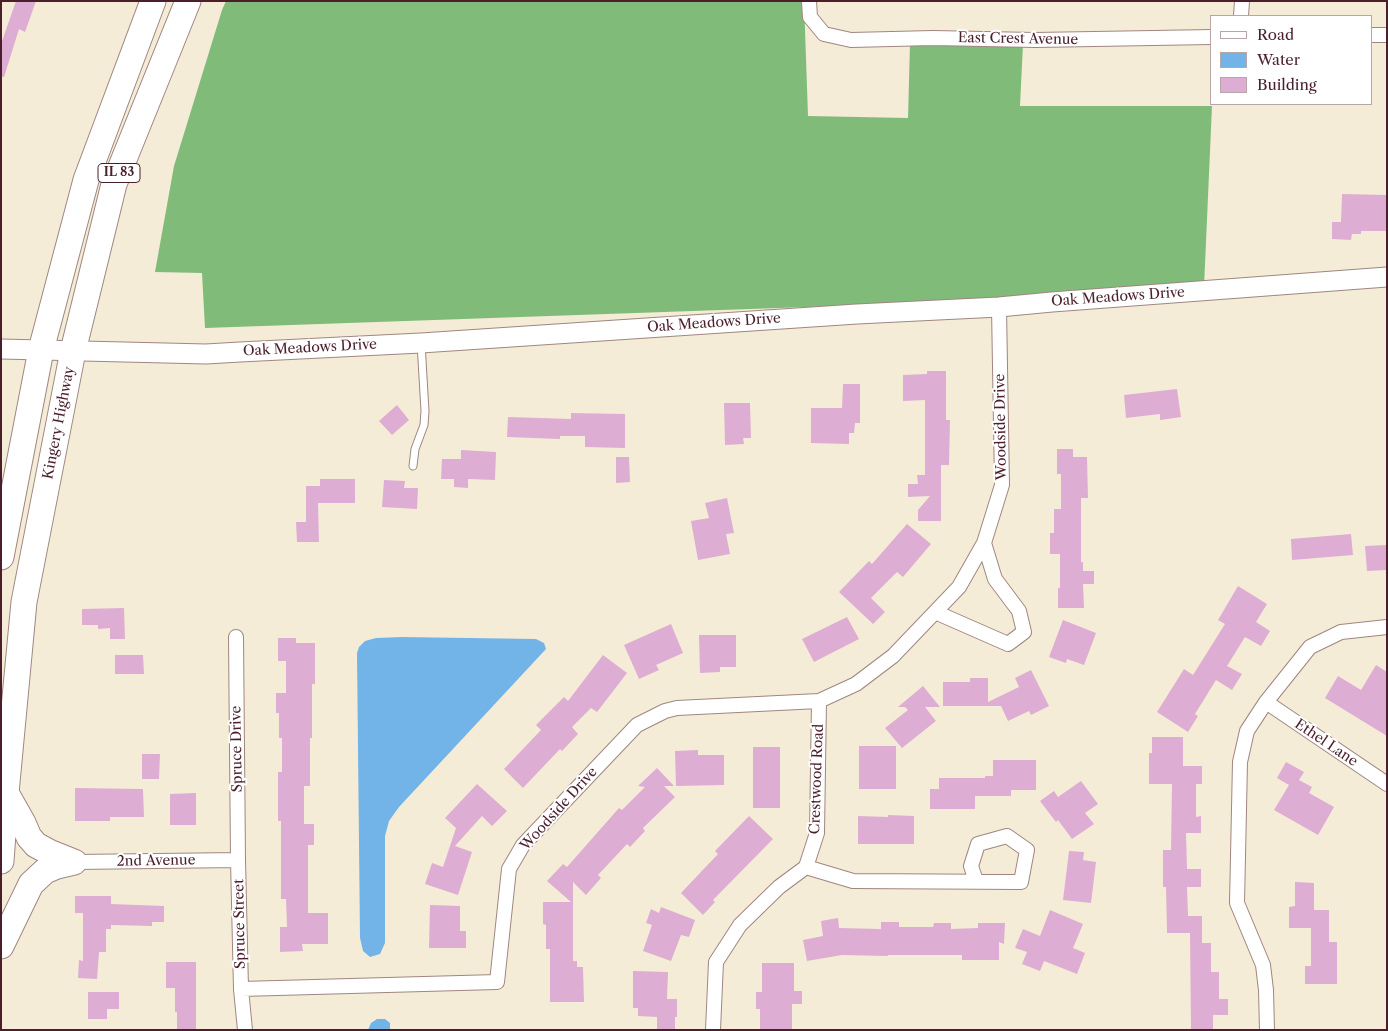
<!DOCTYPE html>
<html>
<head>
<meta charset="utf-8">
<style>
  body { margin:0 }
  #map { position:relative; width:1388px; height:1031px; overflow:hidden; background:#f5ecd7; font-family:"Libre Caslon Text",serif }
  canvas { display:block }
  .frame { position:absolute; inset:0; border:2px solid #4a1f2b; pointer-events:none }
  .legend { position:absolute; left:1210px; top:15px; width:162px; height:90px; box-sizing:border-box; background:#fff; border:1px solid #b7a5aa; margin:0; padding:6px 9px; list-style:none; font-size:15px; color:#4a1f2b }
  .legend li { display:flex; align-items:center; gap:10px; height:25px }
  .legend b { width:25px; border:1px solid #b7a5aa }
</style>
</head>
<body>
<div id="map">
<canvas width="1388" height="1031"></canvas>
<div class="frame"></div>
<ul class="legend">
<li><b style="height:6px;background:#fff"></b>Road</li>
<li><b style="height:14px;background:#72b4e7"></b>Water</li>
<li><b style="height:14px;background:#deadd3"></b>Building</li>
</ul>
</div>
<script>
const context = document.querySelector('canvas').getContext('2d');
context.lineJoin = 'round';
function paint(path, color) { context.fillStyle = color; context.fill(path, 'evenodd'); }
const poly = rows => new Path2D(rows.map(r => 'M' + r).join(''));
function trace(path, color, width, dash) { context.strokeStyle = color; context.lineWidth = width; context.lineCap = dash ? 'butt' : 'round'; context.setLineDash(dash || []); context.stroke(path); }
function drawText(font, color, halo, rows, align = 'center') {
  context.font = font + ' "Libre Caslon Text",serif'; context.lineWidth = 4; context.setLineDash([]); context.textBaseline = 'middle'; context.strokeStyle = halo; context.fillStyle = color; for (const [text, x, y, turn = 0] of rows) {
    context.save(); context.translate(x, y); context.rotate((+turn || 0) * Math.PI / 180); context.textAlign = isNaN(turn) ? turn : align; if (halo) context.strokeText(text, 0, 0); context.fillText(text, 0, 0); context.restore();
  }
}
paint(poly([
  [226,1,804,1,808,116,908,118,910,43,1023,44,1020,106,1212,106,1204,287,865,305,205,328,202,273,155,272,174,166,222,10]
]), '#81bb79');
paint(poly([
  [402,637,536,639,544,643,546,649,399,807,389,821,385,836,385,943,380,954,370,957,363,951,360,938,357,653,359,647,365,641,376,638],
  [377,1019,385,1019,390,1023,390,1030,368,1030,371,1023]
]), '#72b4e7');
paint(poly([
  [16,1,36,1,25,32,19,29,4,77,1,77,1,44],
  [1342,194,1387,195,1387,231,1361,231,1361,234,1352,234,1351,240,1332,239,1332,222,1341,222],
  [927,371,946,371,946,420,950,420,949,465,941,465,941,521,918,521,918,510,930,496,908,497,908,484,918,484,917,475,925,475,925,400,903,401,903,375,927,374],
  [843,384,860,384,860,423,855,423,854,433,849,433,849,444,811,443,811,408,842,408],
  [1177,389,1181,417,1160,420,1160,414,1126,418,1124,395],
  [724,403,750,403,751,438,743,438,744,444,725,445],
  [397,405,409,420,392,435,379,421],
  [571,413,625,414,625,448,585,447,585,436,560,436,560,439,507,437,508,417,571,419],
  [1057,449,1073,449,1073,457,1087,457,1088,498,1081,498,1081,562,1083,562,1083,571,1094,571,1094,584,1083,584,1084,608,1058,608,1058,588,1060,588,1060,554,1050,554,1050,533,1054,533,1054,509,1061,509,1061,474,1057,474],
  [461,450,496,452,495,480,468,479,468,488,454,487,454,479,441,479,442,459,461,459],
  [616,457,629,457,630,482,616,483],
  [320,479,355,479,355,503,318,503,319,542,297,542,296,522,306,522,306,486,320,486],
  [384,480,405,481,404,488,418,488,417,509,382,507],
  [727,498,734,533,726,534,730,554,698,560,691,521,709,518,705,503],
  [907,524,931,544,903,577,897,572,871,598,885,612,873,624,839,592,869,561,872,564],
  [1351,534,1353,555,1292,560,1291,539],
  [1387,545,1387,570,1367,571,1365,546],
  [1238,586,1267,604,1256,622,1270,631,1261,646,1245,637,1227,666,1242,674,1232,690,1216,680,1195,714,1198,716,1188,732,1157,712,1184,669,1193,675,1225,624,1218,620],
  [124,608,125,639,110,639,110,628,98,629,98,625,82,625,82,609],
  [847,617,859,639,814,662,802,639],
  [1063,620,1096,633,1084,665,1067,659,1066,663,1049,657],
  [671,624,683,653,656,665,659,670,639,679,624,645],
  [699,635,736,635,736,667,720,667,720,672,700,673],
  [278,638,296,638,296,643,315,643,315,684,312,684,312,738,310,738,310,786,304,786,304,824,314,824,314,845,308,845,308,913,328,913,328,944,302,944,303,951,280,952,280,927,287,927,286,899,281,899,281,821,278,821,278,772,282,772,282,738,279,738,279,713,276,713,276,693,286,693,286,661,278,661],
  [115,655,143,655,144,674,115,674],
  [603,655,627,673,597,712,591,708,572,727,578,734,562,751,560,749,523,788,504,769,541,730,536,725,564,697,568,701],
  [1376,665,1387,672,1387,736,1325,698,1338,676,1361,690],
  [1031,670,1049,706,1031,715,1029,711,1008,721,1001,706,943,706,943,682,970,682,970,678,988,678,988,702,1019,687,1015,678],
  [923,686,940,707,925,707,936,721,902,748,885,728,908,710,905,707,898,707],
  [1152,737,1183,737,1183,766,1202,766,1202,784,1196,784,1196,817,1201,816,1201,833,1186,833,1187,869,1201,869,1201,887,1187,887,1188,916,1202,916,1202,943,1211,943,1211,972,1219,972,1219,999,1228,999,1228,1015,1213,1015,1213,1030,1191,1030,1190,933,1167,933,1166,887,1163,887,1163,850,1171,850,1172,784,1149,784,1149,753,1152,753],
  [859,746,896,746,896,789,859,789],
  [753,747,780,747,780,808,753,808],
  [698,750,698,755,724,755,724,785,676,786,675,751],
  [142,754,160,754,159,779,142,779],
  [993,760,1036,760,1036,790,1011,790,1011,796,975,796,975,809,930,809,930,789,939,789,939,778,985,778,985,776,993,776],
  [1286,762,1304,772,1299,780,1312,787,1309,793,1334,807,1318,835,1274,810,1289,785,1277,778],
  [657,768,674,786,664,786,675,797,643,828,645,831,630,847,627,844,598,875,601,878,586,895,573,882,573,961,577,961,577,967,583,967,584,1002,550,1002,550,949,546,949,546,925,543,924,543,902,571,902,547,881,563,864,567,867,619,808,622,810,645,787,638,786],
  [1081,781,1098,804,1085,813,1094,824,1072,839,1058,820,1056,822,1040,801,1054,791,1058,797],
  [477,784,507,811,492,826,482,816,455,846,472,852,458,895,425,884,432,863,443,867,456,828,445,818],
  [75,788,143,789,144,817,110,817,110,821,75,821],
  [196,793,196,825,170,825,170,794],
  [888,815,914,816,914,844,858,844,858,816,888,817],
  [749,816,773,839,713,900,715,902,703,915,681,893,718,854,715,851],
  [1069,851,1084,852,1083,860,1096,862,1091,903,1063,900],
  [1295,882,1314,883,1314,910,1329,910,1329,942,1337,942,1337,984,1305,984,1305,966,1311,966,1311,928,1289,928,1289,907,1295,906],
  [75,896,111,896,111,904,164,906,164,922,152,922,152,926,111,925,111,929,106,929,106,952,99,952,97,979,78,978,79,960,83,961,83,913,75,913],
  [430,905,460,906,460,931,466,931,466,948,429,948],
  [661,907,695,920,689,937,681,935,671,961,643,951,652,925,646,923,651,909,659,913],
  [1050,910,1083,924,1073,948,1085,953,1077,974,1044,961,1040,971,1022,964,1027,952,1015,948,1023,929,1040,936],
  [838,918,839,928,881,929,881,922,899,922,899,927,933,927,934,923,951,923,951,929,978,928,978,923,1005,923,1004,944,999,942,999,960,962,960,962,955,888,955,888,956,842,955,807,961,803,940,823,936,821,921],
  [166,962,196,962,196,1030,177,1030,177,1012,175,1012,175,988,166,988],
  [762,963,794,963,794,991,802,991,802,1004,792,1004,792,1030,760,1030,760,1009,756,1009,756,992,762,992],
  [633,971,668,972,667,999,677,999,677,1017,675,1017,675,1030,657,1030,657,1017,638,1016,638,1008,633,1008],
  [88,992,119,992,119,1009,107,1009,107,1019,88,1019]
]), '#deadd3');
const lane = poly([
  [413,466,415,449,424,425,425,411,421,343]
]);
const street = poly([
  [809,1,810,17,824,34,851,40,933,38,1035,40,1212,37],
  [1241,16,1242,1],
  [1372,35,1387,35],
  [935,612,1008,644,1024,632,1019,611,995,579,984,543],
  [236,637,238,860,241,989,245,1030],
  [1266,702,1387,784],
  [74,862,238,860],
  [806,867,853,881,1021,882,1027,850,1007,836,978,844,971,866,976,881],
  [241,989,497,982,509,869,523,845,637,725,665,711,677,708,819,701,856,684,893,656,959,587,984,543,1002,485,999,307],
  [713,1030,716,962,740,925,779,887,806,867,817,833,819,701],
  [1267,1030,1266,990,1263,965,1237,903,1240,762,1247,731,1266,702,1310,647,1341,632,1387,627]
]);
const secondary = poly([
  [1,349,206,354,240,352,421,343,857,314,999,307,1052,302,1387,277]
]);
const highway = poly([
  [1,557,41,350,86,180,153,1],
  [6,793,23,823,29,837,36,845,49,852,74,862],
  [1,861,6,793,24,602,73,351,114,184,188,1],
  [1,946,31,884,45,871,57,866,74,862]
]);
trace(lane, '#a08681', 9);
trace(street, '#a08681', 16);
trace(secondary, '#a08681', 21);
trace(highway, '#a08681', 27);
trace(lane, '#fff', 7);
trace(street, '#fff', 14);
trace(secondary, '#fff', 19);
trace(highway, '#fff', 25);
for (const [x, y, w] of [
  [119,173,42]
]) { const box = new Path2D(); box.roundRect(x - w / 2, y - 9.5, w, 19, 4); context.fillStyle = '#fff'; context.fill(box); trace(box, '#4a1f2b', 1); }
drawText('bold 12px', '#4a1f2b', null, [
  ["IL 83",119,173]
]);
drawText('14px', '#4a1f2b', '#fff', [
  ["East Crest Avenue",1018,39,1],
  ["Oak Meadows Drive",1118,297,-4],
  ["Oak Meadows Drive",714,323,-4],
  ["Oak Meadows Drive",310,348,-3],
  ["Kingery Highway",59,423,-79],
  ["Woodside Drive",1001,427,-91],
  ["Ethel Lane",1326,743,34],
  ["Spruce Drive",237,749,-91],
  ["Crestwood Road",817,779,-88],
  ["Woodside Drive",559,809,-48],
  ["2nd Avenue",156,861,-1],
  ["Spruce Street",240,924,-91]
]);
</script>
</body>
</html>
